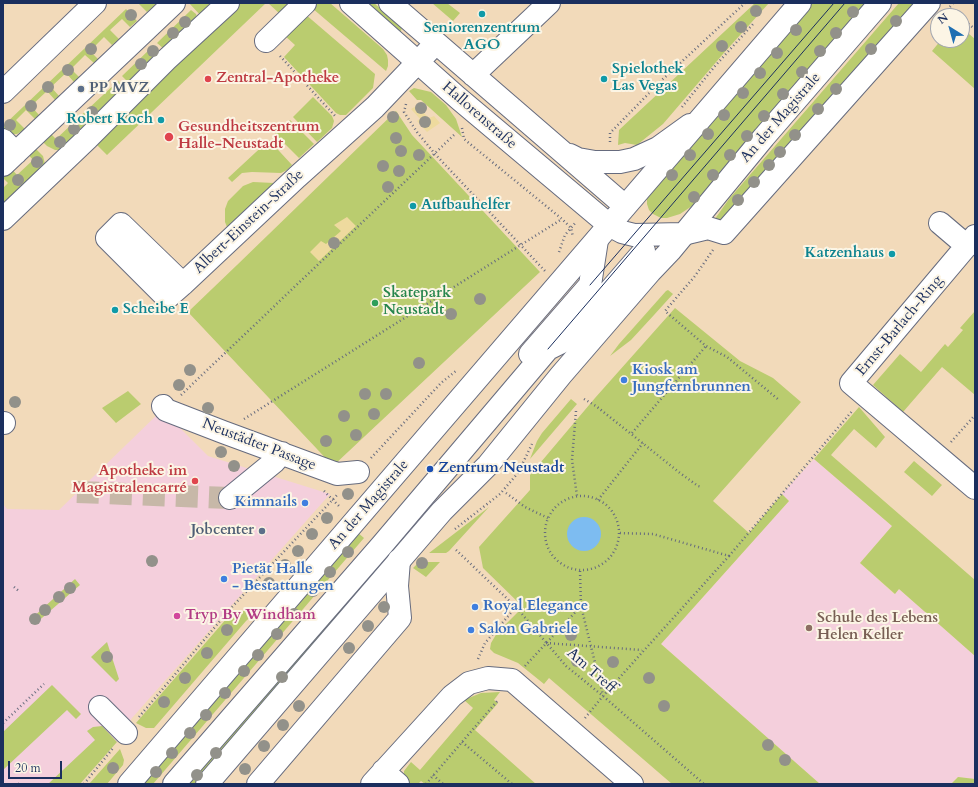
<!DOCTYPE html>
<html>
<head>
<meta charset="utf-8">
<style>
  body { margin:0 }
  #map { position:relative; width:978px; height:787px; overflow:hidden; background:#f2daba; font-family:Cardo,serif }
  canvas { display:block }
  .frame { position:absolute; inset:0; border:4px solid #1b2f5e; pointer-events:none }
  .north { position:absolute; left:930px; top:8px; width:40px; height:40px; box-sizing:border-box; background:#fcf5e5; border:1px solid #a2a6af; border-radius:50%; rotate:323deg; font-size:11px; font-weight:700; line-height:16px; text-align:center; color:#1b2f5e }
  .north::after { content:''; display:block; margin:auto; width:14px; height:18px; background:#1f6fb2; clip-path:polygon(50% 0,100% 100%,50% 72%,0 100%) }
  .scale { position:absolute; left:8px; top:761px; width:54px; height:18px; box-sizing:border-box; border:2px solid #1b2f5e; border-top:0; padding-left:5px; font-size:12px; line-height:14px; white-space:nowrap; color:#1b2f5e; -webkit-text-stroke:3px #fcf5e5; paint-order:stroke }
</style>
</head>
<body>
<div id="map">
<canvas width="978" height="787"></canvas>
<div class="frame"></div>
<div class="north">N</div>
<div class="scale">20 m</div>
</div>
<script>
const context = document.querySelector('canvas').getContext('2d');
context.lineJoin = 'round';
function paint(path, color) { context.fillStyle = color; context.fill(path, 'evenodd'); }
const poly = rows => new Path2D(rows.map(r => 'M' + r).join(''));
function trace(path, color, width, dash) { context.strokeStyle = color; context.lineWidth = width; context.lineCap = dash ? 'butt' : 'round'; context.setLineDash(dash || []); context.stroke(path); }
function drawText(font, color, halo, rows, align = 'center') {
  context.font = font + ' Cardo,serif'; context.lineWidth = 4; context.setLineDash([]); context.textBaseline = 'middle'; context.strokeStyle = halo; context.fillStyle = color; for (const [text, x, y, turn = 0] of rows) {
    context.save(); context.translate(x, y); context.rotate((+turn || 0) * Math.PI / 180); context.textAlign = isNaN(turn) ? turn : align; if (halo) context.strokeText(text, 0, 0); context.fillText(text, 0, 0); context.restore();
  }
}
paint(poly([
  [162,410,208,456,330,494,132,718,117,742,80,784,3,784,3,504,7,509,59,510],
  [814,459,892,526,860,563,894,594,899,589,975,656,975,779,958,777,951,784,820,784,661,644,789,501,782,494]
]), '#f4cfdc');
paint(poly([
  [138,3,157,3,147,12],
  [189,3,217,3,202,17],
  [239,3,266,3,107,155,93,141],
  [268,3,290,3,280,14],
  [316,3,330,3,383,49,387,55,388,60,388,66,386,71,312,8],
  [362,3,374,3,402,27,401,31,400,32],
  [432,3,447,3,460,13,453,21],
  [755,3,769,3,723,54,663,124,637,145,625,143,618,145,619,130],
  [812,3,866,3,695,204,680,214,667,218,661,218,653,214,649,210,647,204,647,199,652,191],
  [899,3,914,3,871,51,721,226,712,223,729,199],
  [126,9,137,21,130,27,122,19,110,30,119,39,112,45,104,37,90,51,98,59,94,63,85,55,71,69,79,77,74,82,66,73,51,87,59,96,55,100,47,91,31,106,39,115,35,119,26,110,16,120,25,129,17,134,12,134,4,129,3,126],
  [191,10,196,14,197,18,164,49,157,43],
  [305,14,375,74,373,88,346,115,340,115,336,113,284,57,295,45,284,35],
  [962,28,975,39,975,89,932,51,941,40,962,40],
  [152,47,159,53,128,82,122,76],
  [118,81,124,87,73,142,60,150,55,150,47,146,39,138,47,130,56,139],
  [414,88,431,92,446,105,456,119,462,137,421,100,417,100,409,91],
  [313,97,332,116,334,121,332,128,317,142,293,117],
  [396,111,412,135,540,272,333,466,188,312,237,265],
  [290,120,314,144,299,158,275,134],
  [269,140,292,165,287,170,281,173,252,172,242,173,232,182,228,178],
  [32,145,43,156,45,164,3,207,3,188,8,183,3,178,3,172,9,166,17,175,33,160,25,151],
  [253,182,274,183,227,227,225,222,225,209,228,201,243,186],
  [668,290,673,294,654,315,631,340,610,356,619,344,666,291],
  [675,308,740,361,773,378,801,402,713,501,749,533,782,494,789,501,661,644,820,784,672,784,549,678,544,684,518,663,494,653,490,649,491,643,497,633,523,607,483,568,479,547,530,490,530,475,595,398],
  [975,311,975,395,942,367,903,412,873,385,900,354,921,372,945,344,948,347,963,330,960,328],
  [128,391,141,404,116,423,102,408],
  [571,399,577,404,530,459,537,441,542,433],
  [859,407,885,437,876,448,854,429,831,455,975,580,975,656,899,589,895,594,860,563,892,526,814,459],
  [914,461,942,485,932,496,904,472],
  [489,507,449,551,446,553,429,553],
  [357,532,364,538,153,784,141,784],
  [375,559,381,565,194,784,182,784],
  [419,562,440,562,426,577,413,568],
  [75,579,80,585,35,624,30,620],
  [243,611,249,611,255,613,246,621,154,728,146,728,136,723,227,618],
  [107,642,119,679,116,682,91,657],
  [52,685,81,714,76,719,67,710,3,770,3,732],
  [500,692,494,700,498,703,475,730,536,784,425,784,421,781,418,784,408,784,404,780,404,771,411,762,420,770,473,708,464,700,481,693],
  [102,726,117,742,80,784,48,784,95,740,87,731,93,727],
  [120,749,124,760,123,765,107,784,89,784],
  [958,777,975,779,975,784,951,784]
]), '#bacc6f');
paint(poly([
  [420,104,426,110,423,112,429,118,434,116,440,123,427,132,417,121,420,119,411,109],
  [347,217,356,226,319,261,310,252,321,241,326,244,341,231,334,225]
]), '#eeda9e');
paint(poly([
  '567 534a17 17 0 1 1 34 0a17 17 0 1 1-34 0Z'
]), '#7dbcf1');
trace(poly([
  [77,492,230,498]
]), '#c7b8a8', 22, [22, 11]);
const minor = poly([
  [351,3,458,98,609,225],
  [390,3,625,206],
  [266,41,305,3],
  [473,75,549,3],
  [3,92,95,3],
  [3,140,16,153],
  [570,155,578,159,595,162,620,162,634,159,658,148,690,125],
  [3,165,174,3],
  [3,219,88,138,166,60,228,3],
  [940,223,967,246],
  [683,234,708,228,724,233,929,3],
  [975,236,851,383,975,488],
  [183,284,121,224,107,238,167,298,183,284,297,177,375,107,436,43],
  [530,354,590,285,597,240],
  [163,406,166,410,223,432,337,474,358,472],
  [3,423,4,423],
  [230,498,274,462,282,453],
  [100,707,126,733],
  [383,771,398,784],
  [174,784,382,545,548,349,568,339,644,251],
  [258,784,400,618,397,586,399,560],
  [372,784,452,696,469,683,488,678,512,680,632,784]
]);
const major = poly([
  [609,225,622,232,634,235,683,234],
  [129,784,800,3],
  [207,784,442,511,488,465,561,375,650,272,670,251,764,137,880,3]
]);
trace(minor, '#666b7e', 24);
trace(major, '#666b7e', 24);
trace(poly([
  [953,3,949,8,959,16],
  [962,19,975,29],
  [280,56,336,117],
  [406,104,404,112,417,132,435,154,545,271],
  [682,107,715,66,754,23],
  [462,128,464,139,562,219,571,228,573,237],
  [610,142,610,133,663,79,745,3],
  [713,250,695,276,665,311,706,346,727,357,779,400],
  [559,252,565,235,576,222],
  [181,395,454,135],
  [584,399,596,406,680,473,698,486,702,487],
  [576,411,572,460,577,496],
  [244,419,562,219],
  [632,433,706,346],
  [951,442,975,415],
  [371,458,441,383,457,370],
  [324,491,340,507],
  [506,493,525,507,548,518],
  '545 533a37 37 0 1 1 74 0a37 37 0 1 1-74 0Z',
  [598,500,643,443],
  [455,529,500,494,518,473,532,444],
  [456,550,516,607,566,666,603,696,704,784],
  [729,556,853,410],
  [14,587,20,592],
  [581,606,603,695],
  [546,643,642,650],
  [478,659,485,643,516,607],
  [525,666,581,606,580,571],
  [139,717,231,608,338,494],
  [585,718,603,696,729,556,653,534,619,533],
  [3,723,44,684],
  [462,742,512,784],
  [433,775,443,784],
  [18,784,19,784],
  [84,784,114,747],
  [426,784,499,699]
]), '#666b7e', 2.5, [1, 3]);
trace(minor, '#fff', 22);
trace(major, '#fff', 22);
trace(poly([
  [590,285,834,3],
  [548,349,845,3]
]), '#1b2f5e', 1);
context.fillStyle = '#92918a';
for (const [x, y] of [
  [756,11],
  [853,12],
  [131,15],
  [896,21],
  [185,22],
  [741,27],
  [796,30],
  [173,33],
  [836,33],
  [722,46],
  [91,49],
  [871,49],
  [153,51],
  [820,51],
  [777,53],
  [141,64],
  [68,70],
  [802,72],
  [760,73],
  [48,87],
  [836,89],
  [743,93],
  [783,94],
  [31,106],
  [421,108],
  [818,109],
  [92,112],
  [724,115],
  [764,116],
  [393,117],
  [425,122],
  [10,125],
  [74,129],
  [708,134],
  [795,135],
  [747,136],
  [396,138],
  [60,142],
  [401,151],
  [780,152],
  [419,155],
  [690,155],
  [730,155],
  [37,162],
  [769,165],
  [383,166],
  [399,171],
  [672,175],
  [713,175],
  [18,180],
  [754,182],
  [388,187],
  [694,197],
  [738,200],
  [334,243],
  [480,299],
  [451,314],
  [419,363],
  [190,370],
  [179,385],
  [365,394],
  [386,394],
  [15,402],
  [208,408],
  [374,414],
  [344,416],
  [356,435],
  [326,441],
  [221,452],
  [234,466],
  [348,494],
  [327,518],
  [312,534],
  [298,551],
  [348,552],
  [152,561],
  [422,563],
  [285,565],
  [330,572],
  [269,583],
  [70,588],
  [313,591],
  [59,597],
  [384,607],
  [45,610],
  [294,614],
  [35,619],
  [368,626],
  [227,630],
  [277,634],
  [571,635],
  [349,648],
  [207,653],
  [258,655],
  [107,657],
  [577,661],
  [613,662],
  [244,671],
  [282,677],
  [185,678],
  [649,678],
  [225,693],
  [164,702],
  [299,706],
  [664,706],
  [206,715],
  [283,725],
  [190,733],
  [768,745],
  [264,746],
  [172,753],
  [216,753],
  [785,760],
  [113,768],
  [245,769],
  [156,772],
  [197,775]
]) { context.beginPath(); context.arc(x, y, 6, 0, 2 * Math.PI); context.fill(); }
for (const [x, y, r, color] of [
  [482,14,4,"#0f9aa8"],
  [208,79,4,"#e0444e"],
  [604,79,4,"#0f9aa8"],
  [81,89,4,"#5c6f8a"],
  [161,120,4,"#0f9aa8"],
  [169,137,5,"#e0444e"],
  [413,206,4,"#0f9aa8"],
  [892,254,4,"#0f9aa8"],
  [375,303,4,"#2e9e5b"],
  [115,310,4,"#0f9aa8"],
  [624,380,4,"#3f7fe0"],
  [430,469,4,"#1a4fb4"],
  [195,481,4,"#e0444e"],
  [305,503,4,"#3f7fe0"],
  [262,531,4,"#5c6f8a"],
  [224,579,4,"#3f7fe0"],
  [475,607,4,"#3f7fe0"],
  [177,616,4,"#d1479c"],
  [809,628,4,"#8d6e63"],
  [471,630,4,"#3f7fe0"]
]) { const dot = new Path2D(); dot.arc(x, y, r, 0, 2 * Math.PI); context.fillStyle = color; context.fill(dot); trace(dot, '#fcf5e5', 1.5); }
drawText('bold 15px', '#0d838f', '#fcf5e5', [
  ["Seniorenzentrum",482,29,"center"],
  ["AGO",482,46,"center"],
  ["Spielothek",612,70],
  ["Las Vegas",612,87],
  ["Robert Koch",153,120,"right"],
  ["Aufbauhelfer",421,206],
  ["Katzenhaus",884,254,"right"],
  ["Scheibe E",123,310]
], 'left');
drawText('bold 15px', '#be3a42', '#fcf5e5', [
  ["Zentral-Apotheke",216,79],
  ["Gesundheitszentrum",178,128],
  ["Halle-Neustadt",178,145],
  ["Apotheke im",187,472,"right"],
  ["Magistralencarré",187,489,"right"]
], 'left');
drawText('bold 15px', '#4e5e75', '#fcf5e5', [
  ["PP MVZ",89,89],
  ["Jobcenter",254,531,"right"]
], 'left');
drawText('15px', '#1b2f5e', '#fcf5e5', [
  ["Hallorenstraße",479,116,41],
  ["An der Magistrale",781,118,-49],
  ["Albert-Einstein-Straße",249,222,-43],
  ["Ernst-Barlach-Ring",900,326,-50],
  ["Neustädter Passage",259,445,21],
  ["An der Magistrale",369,505,-49],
  ["Am Treff",591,671,41]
]);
drawText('bold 15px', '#27864d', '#fcf5e5', [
  ["Skatepark",383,294],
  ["Neustadt",383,311]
], 'left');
drawText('bold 15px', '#366cbe', '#fcf5e5', [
  ["Kiosk am",632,371],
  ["Jungfernbrunnen",632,388],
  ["Kimnails",297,503,"right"],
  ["Pietät Halle",232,570],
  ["- Bestattungen",232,587],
  ["Royal Elegance",483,607],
  ["Salon Gabriele",479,630]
], 'left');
drawText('bold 15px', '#164399', '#fcf5e5', [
  ["Zentrum Neustadt",438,469]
], 'left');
drawText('bold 15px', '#b23c85', '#fcf5e5', [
  ["Tryp By Windham",185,616]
], 'left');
drawText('bold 15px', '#785e54', '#fcf5e5', [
  ["Schule des Lebens",817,619],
  ["Helen Keller",817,636]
], 'left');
</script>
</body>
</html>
